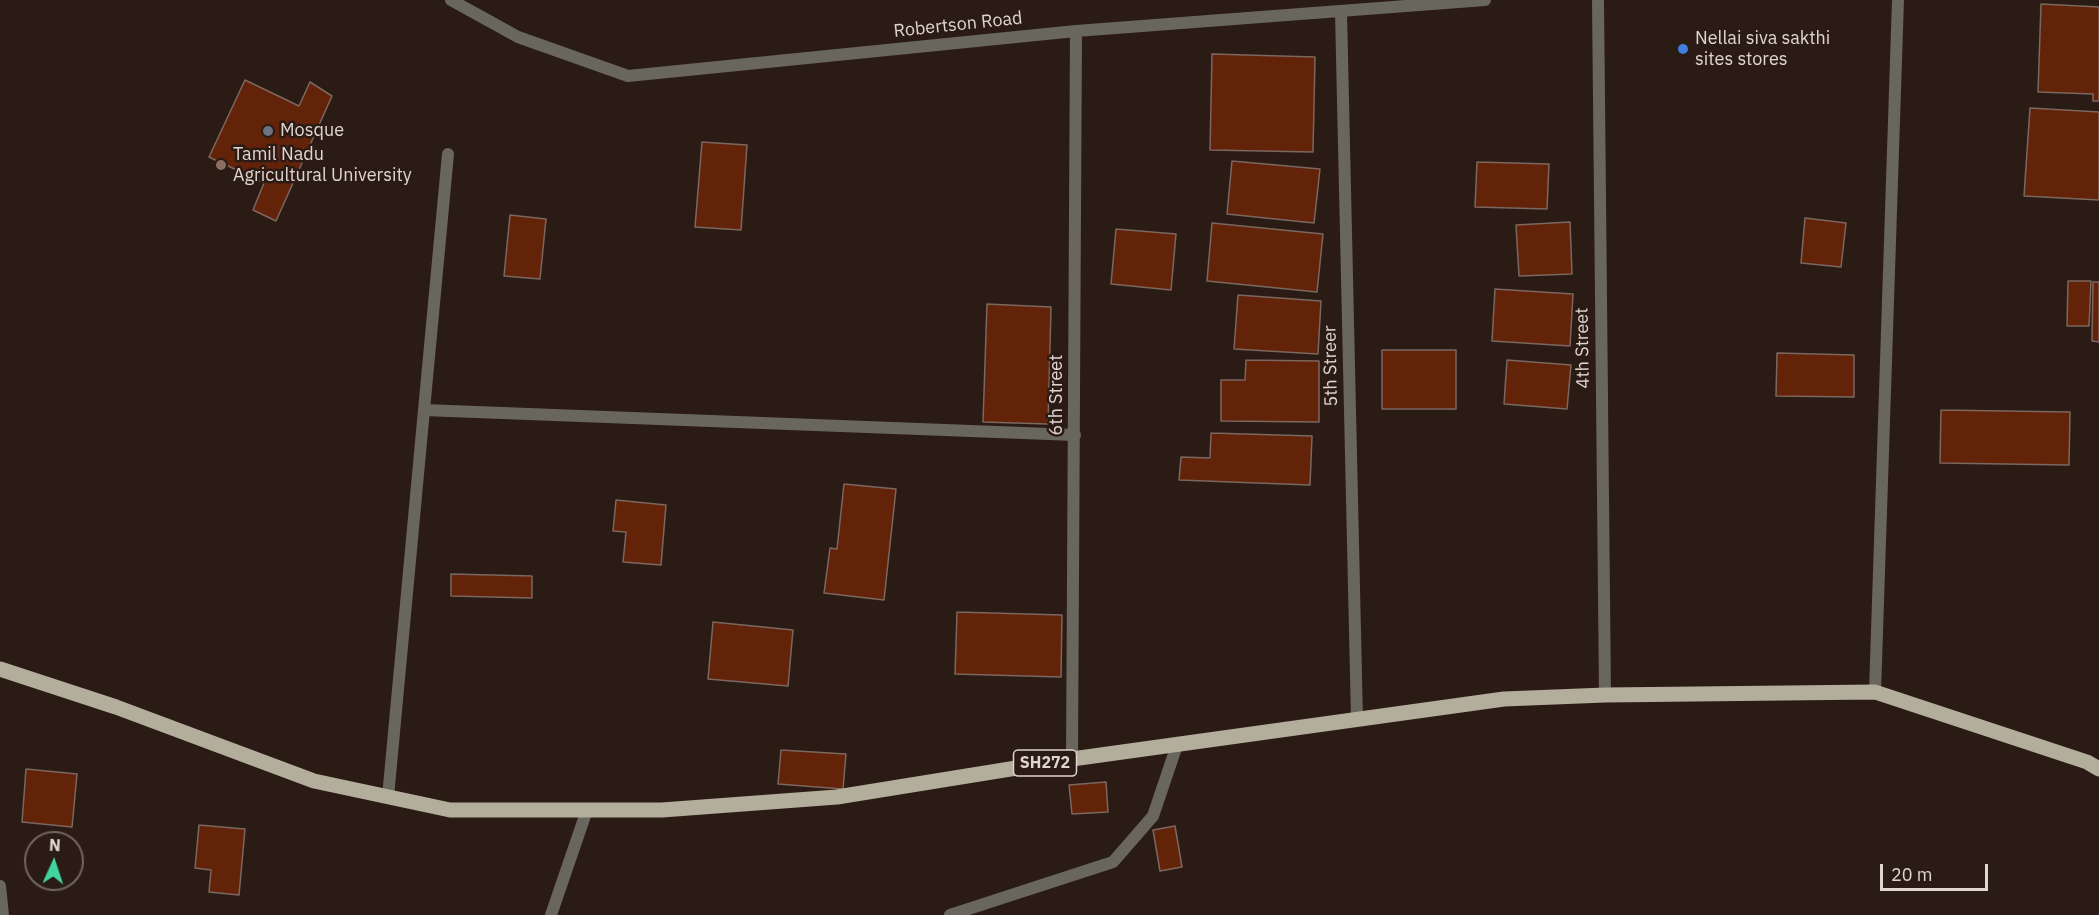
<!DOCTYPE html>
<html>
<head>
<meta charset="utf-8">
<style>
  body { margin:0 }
  #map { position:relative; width:2099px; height:915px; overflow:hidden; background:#2b1b15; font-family:"IBM Plex Sans",sans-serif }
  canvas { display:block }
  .north { position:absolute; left:24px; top:831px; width:60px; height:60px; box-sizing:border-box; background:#2b1b15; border:2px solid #736560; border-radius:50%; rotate:3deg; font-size:16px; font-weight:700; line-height:24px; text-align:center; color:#e0d4d0 }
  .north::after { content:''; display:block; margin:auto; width:21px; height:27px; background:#41d4a1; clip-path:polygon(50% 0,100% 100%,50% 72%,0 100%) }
  .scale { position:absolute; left:1880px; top:864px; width:108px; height:27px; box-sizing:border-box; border:3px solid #e0d4d0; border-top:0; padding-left:8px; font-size:18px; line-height:21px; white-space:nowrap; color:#e0d4d0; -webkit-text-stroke:4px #2b1b15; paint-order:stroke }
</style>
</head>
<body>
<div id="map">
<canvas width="2099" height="915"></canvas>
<div class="north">N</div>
<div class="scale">20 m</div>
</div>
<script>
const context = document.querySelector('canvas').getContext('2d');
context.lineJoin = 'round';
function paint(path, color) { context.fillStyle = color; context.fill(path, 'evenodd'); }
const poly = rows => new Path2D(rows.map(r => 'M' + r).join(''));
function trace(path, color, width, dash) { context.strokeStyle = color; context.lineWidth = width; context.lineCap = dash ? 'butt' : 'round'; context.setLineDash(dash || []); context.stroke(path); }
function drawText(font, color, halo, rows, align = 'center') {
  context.font = font + ' "IBM Plex Sans",sans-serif'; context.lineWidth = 5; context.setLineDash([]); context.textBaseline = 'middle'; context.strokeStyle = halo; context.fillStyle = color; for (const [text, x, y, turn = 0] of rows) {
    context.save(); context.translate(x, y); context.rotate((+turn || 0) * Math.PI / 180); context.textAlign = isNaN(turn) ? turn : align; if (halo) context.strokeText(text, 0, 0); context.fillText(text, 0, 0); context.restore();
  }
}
const building = poly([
  [2041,4,2099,7,2099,101,2093,101,2093,94,2038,92,2041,4],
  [1212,54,1315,57,1313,152,1210,150,1212,54],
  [245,80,299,106,310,82,332,96,276,221,253,210,264,183,209,157,245,80],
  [2030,108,2099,112,2099,200,2024,196,2030,108],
  [702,142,747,145,741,230,695,227,702,142],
  [1232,161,1320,169,1314,223,1227,214,1232,161],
  [1477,162,1549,164,1547,209,1475,207,1477,162],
  [510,215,546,219,540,279,504,276,510,215],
  [1805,218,1846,223,1841,267,1801,263,1805,218],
  [1570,222,1572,274,1519,276,1516,225,1570,222],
  [1212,223,1323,234,1317,292,1207,281,1212,223],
  [1116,229,1176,234,1171,290,1111,284,1116,229],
  [2068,281,2091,281,2089,326,2067,326,2068,281],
  [2093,282,2099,282,2099,342,2092,341,2093,282],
  [1495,289,1573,294,1570,346,1492,341,1495,289],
  [1238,295,1321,301,1318,354,1234,349,1238,295],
  [987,304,1051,307,1048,424,983,422,987,304],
  [1382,350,1456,350,1456,409,1382,409,1382,350],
  [1777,353,1854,355,1854,397,1776,396,1777,353],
  [1246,360,1319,361,1319,422,1221,421,1221,380,1245,380,1246,360],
  [1507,360,1571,365,1567,409,1504,404,1507,360],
  [1941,410,2070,412,2069,465,1940,463,1941,410],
  [1211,433,1312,436,1310,485,1179,480,1181,457,1210,458,1211,433],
  [844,484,896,489,884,600,824,593,830,548,837,549,844,484],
  [616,500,666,505,661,565,623,562,626,532,613,531,616,500],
  [451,574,532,576,532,598,451,596,451,574],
  [957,612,1062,615,1061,677,955,674,957,612],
  [713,622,793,630,788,686,708,679,713,622],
  [781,750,846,754,843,789,778,784,781,750],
  [26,769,77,774,72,827,22,822,26,769],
  [1106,782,1108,812,1072,814,1069,785,1106,782],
  [199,825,245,829,239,895,209,892,211,870,195,868,199,825],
  [1175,826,1182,867,1160,871,1153,830,1175,826]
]);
paint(building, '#632309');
trace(building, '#7c6760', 1.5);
trace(poly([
  [451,0,518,37,628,76,1076,31,1485,0],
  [1598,0,1605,695],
  [1341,12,1357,720],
  [424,410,448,154],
  [1875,692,1898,0],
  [1072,759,1076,31],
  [388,797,424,410,1075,435],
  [0,886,3,915],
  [551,915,587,810],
  [950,915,1113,862,1153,816,1177,745]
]), '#69665e', 12);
trace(poly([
  [0,669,116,707,314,781,450,810,662,810,837,797,1072,759,1504,699,1605,695,1875,692,2087,762,2099,769]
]), '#b3ad9c', 15);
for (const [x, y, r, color] of [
  [1683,49,6,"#3f7fe0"],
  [268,131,6,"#6b7280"],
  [221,165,6,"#8d6e63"]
]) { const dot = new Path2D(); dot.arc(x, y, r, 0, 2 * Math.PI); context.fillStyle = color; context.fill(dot); trace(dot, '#2b1b15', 2); }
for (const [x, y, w] of [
  [1045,763,63]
]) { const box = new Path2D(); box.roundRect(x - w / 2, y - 13, w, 26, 4.5); context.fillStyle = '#2b1b15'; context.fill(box); trace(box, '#e0d4d0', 1.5); }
drawText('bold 16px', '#e0d4d0', null, [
  ["SH272",1045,763]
]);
drawText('18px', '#e0d4d0', '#2b1b15', [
  ["Robertson Road",958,25,-6],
  ["4th Street",1583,348,-91],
  ["5th Streer",1331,366,-91],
  ["6th Street",1057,395,-90]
]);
drawText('18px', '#e0d4d0', '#2b1b15', [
  ["Nellai siva sakthi",1695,39],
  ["sites stores",1695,60],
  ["Mosque",280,131],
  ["Tamil Nadu",233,155],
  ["Agricultural University",233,176]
], 'left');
</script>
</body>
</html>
